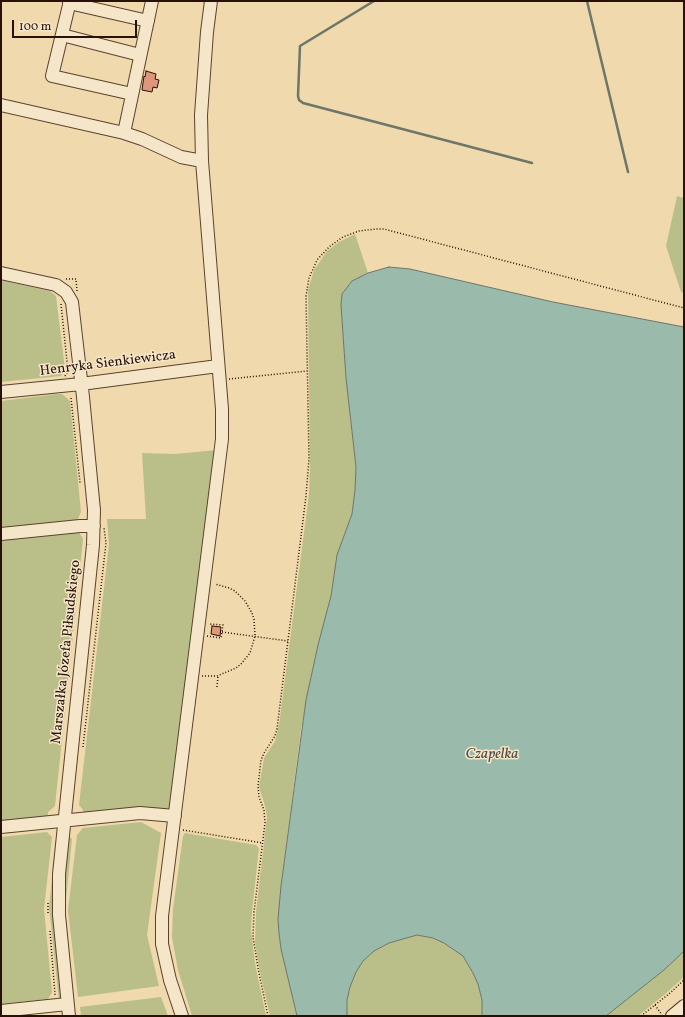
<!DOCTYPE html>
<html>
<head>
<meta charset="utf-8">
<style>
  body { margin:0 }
  #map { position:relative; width:685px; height:1017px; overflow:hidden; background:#f0d9ac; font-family:Vollkorn,serif }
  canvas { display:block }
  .frame { position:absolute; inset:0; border:2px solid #271005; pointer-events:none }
  .scale { position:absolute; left:12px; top:20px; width:125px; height:18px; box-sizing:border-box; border:2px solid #271005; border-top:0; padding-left:5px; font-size:12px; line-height:14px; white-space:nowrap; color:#271005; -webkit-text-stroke:3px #f5e6c9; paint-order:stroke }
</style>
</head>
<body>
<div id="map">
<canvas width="685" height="1017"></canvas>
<div class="frame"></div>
<div class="scale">100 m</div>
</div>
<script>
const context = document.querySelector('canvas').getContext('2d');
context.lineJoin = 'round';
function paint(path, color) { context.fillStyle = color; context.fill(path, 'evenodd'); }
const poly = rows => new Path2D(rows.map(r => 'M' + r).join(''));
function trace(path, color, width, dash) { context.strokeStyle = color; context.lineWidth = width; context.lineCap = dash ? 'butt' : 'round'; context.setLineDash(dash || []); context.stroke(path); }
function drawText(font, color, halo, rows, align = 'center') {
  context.font = font + ' Vollkorn,serif'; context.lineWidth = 3; context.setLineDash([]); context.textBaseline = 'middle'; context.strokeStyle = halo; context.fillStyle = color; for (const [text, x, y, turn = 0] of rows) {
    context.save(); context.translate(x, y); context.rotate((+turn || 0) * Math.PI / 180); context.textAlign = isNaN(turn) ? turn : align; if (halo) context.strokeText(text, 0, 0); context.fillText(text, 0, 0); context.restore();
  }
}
paint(poly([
  [677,196,684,198,684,293,681,292,666,246],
  [355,234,368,273,352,281,342,294,341,305,346,378,356,467,355,490,352,514,337,555,331,596,312,671,301,730,281,886,278,919,279,933,281,949,297,1016,270,1016,258,963,255,942,256,912,267,817,265,806,259,787,264,758,275,741,279,725,309,494,310,467,308,290,314,270,327,251,339,242],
  [1,280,50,291,56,296,65,369,61,376,1,382],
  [56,394,62,394,70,401,81,512,77,521,2,528,1,527,1,401],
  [217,450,173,804,169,808,161,810,83,814,83,810,79,805,109,544,107,519,146,519,142,453,175,454],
  [78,530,83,539,55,806,48,812,48,817,1,822,1,538],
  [141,822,161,833,147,935,159,986,78,997,68,910,77,835,83,828],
  [47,832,52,837,44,909,52,992,48,999,1,1004,1,837],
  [185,833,256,845,259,848,252,912,251,930,255,963,266,1016,192,1016,178,970,172,937,173,909,183,836],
  [66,836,70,837,72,839,65,910,75,1011,75,1013,73,1015,63,912],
  [58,837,63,995,59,1001,49,907,56,839],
  [417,935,433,938,444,943,463,956,473,973,478,984,482,1000,482,1016,347,1016,347,1000,350,987,356,972,363,961,374,951,389,943],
  [684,951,684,977,664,995,638,1016,606,1016,664,970],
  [161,997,168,1016,81,1016,80,1007]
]), '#babf89');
const water = poly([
  [389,267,410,269,553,302,684,327,684,951,664,970,606,1016,482,1016,482,1000,478,984,473,973,463,956,444,943,433,938,417,935,389,943,374,951,363,961,356,972,350,987,347,1000,347,1016,297,1016,281,949,279,933,278,919,281,886,306,700,318,645,331,596,337,555,352,514,355,490,356,467,346,378,341,305,342,294,352,281,368,273,389,267]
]);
paint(water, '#9abaac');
trace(water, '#6c7669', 1);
trace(poly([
  [374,1,300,46,298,96,299,100,303,103,532,163],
  [587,1,628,172]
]), '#6c7669', 2.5);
const building = poly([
  [146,71,156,74,155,79,159,80,157,88,153,87,152,92,142,90,144,76,145,77,146,71],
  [212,626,221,627,220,636,211,634,212,626]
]);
paint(building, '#de977a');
trace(building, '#271005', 1);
const minor = poly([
  [70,1,52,76,132,94],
  [69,3,148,21],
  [62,35,140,55],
  [1,105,124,133,142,139,181,157,202,161],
  [124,133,152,1],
  [1,273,56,285,66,292,72,302,83,397,94,510,93,545,59,874,59,915,69,1016],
  [1,392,81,384,218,366],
  [1,534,80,526,94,526],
  [1,827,140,813,175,816],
  [1,1011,67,1004],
  [182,1016,170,980,162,944,162,916,222,439,222,409,202,161,201,115,207,32,211,1],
  [672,1016,684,1006]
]);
trace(minor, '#59422f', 14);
trace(poly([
  [66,279,76,279,77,291],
  [61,304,68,371],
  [65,376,68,371,71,371],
  [229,379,307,371],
  [71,398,80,483],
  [222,632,288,641],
  [207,636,221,638,222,632,223,625,209,624],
  [202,676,217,676,236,668,241,664,250,653,255,636,254,619,252,613,245,601,235,591,229,588,215,584],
  [217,687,218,676],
  [83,747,106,543,104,528],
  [183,830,263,843],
  [48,913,48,903],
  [50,931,55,995],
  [655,1005,662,1015],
  [268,1016,258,968,253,937,254,912,265,823,264,810,259,797,258,786,261,760,264,753,275,736,277,729,306,496,309,459,306,296,309,278,317,260,329,247,343,237,359,231,376,229,384,229,684,308],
  [641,1016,670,993,684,980]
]), '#271005', 1.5, [1, 2]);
trace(minor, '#f5e6c9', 12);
drawText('14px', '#271005', '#f5e6c9', [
  ["Henryka Sienkiewicza",108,364,-7],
  ["Marszałka Józefa Piłsudskiego",67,652,-84]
]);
drawText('italic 15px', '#4f4c3f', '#f5e6c9', [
  ["Czapelka",492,755]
]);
</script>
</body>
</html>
